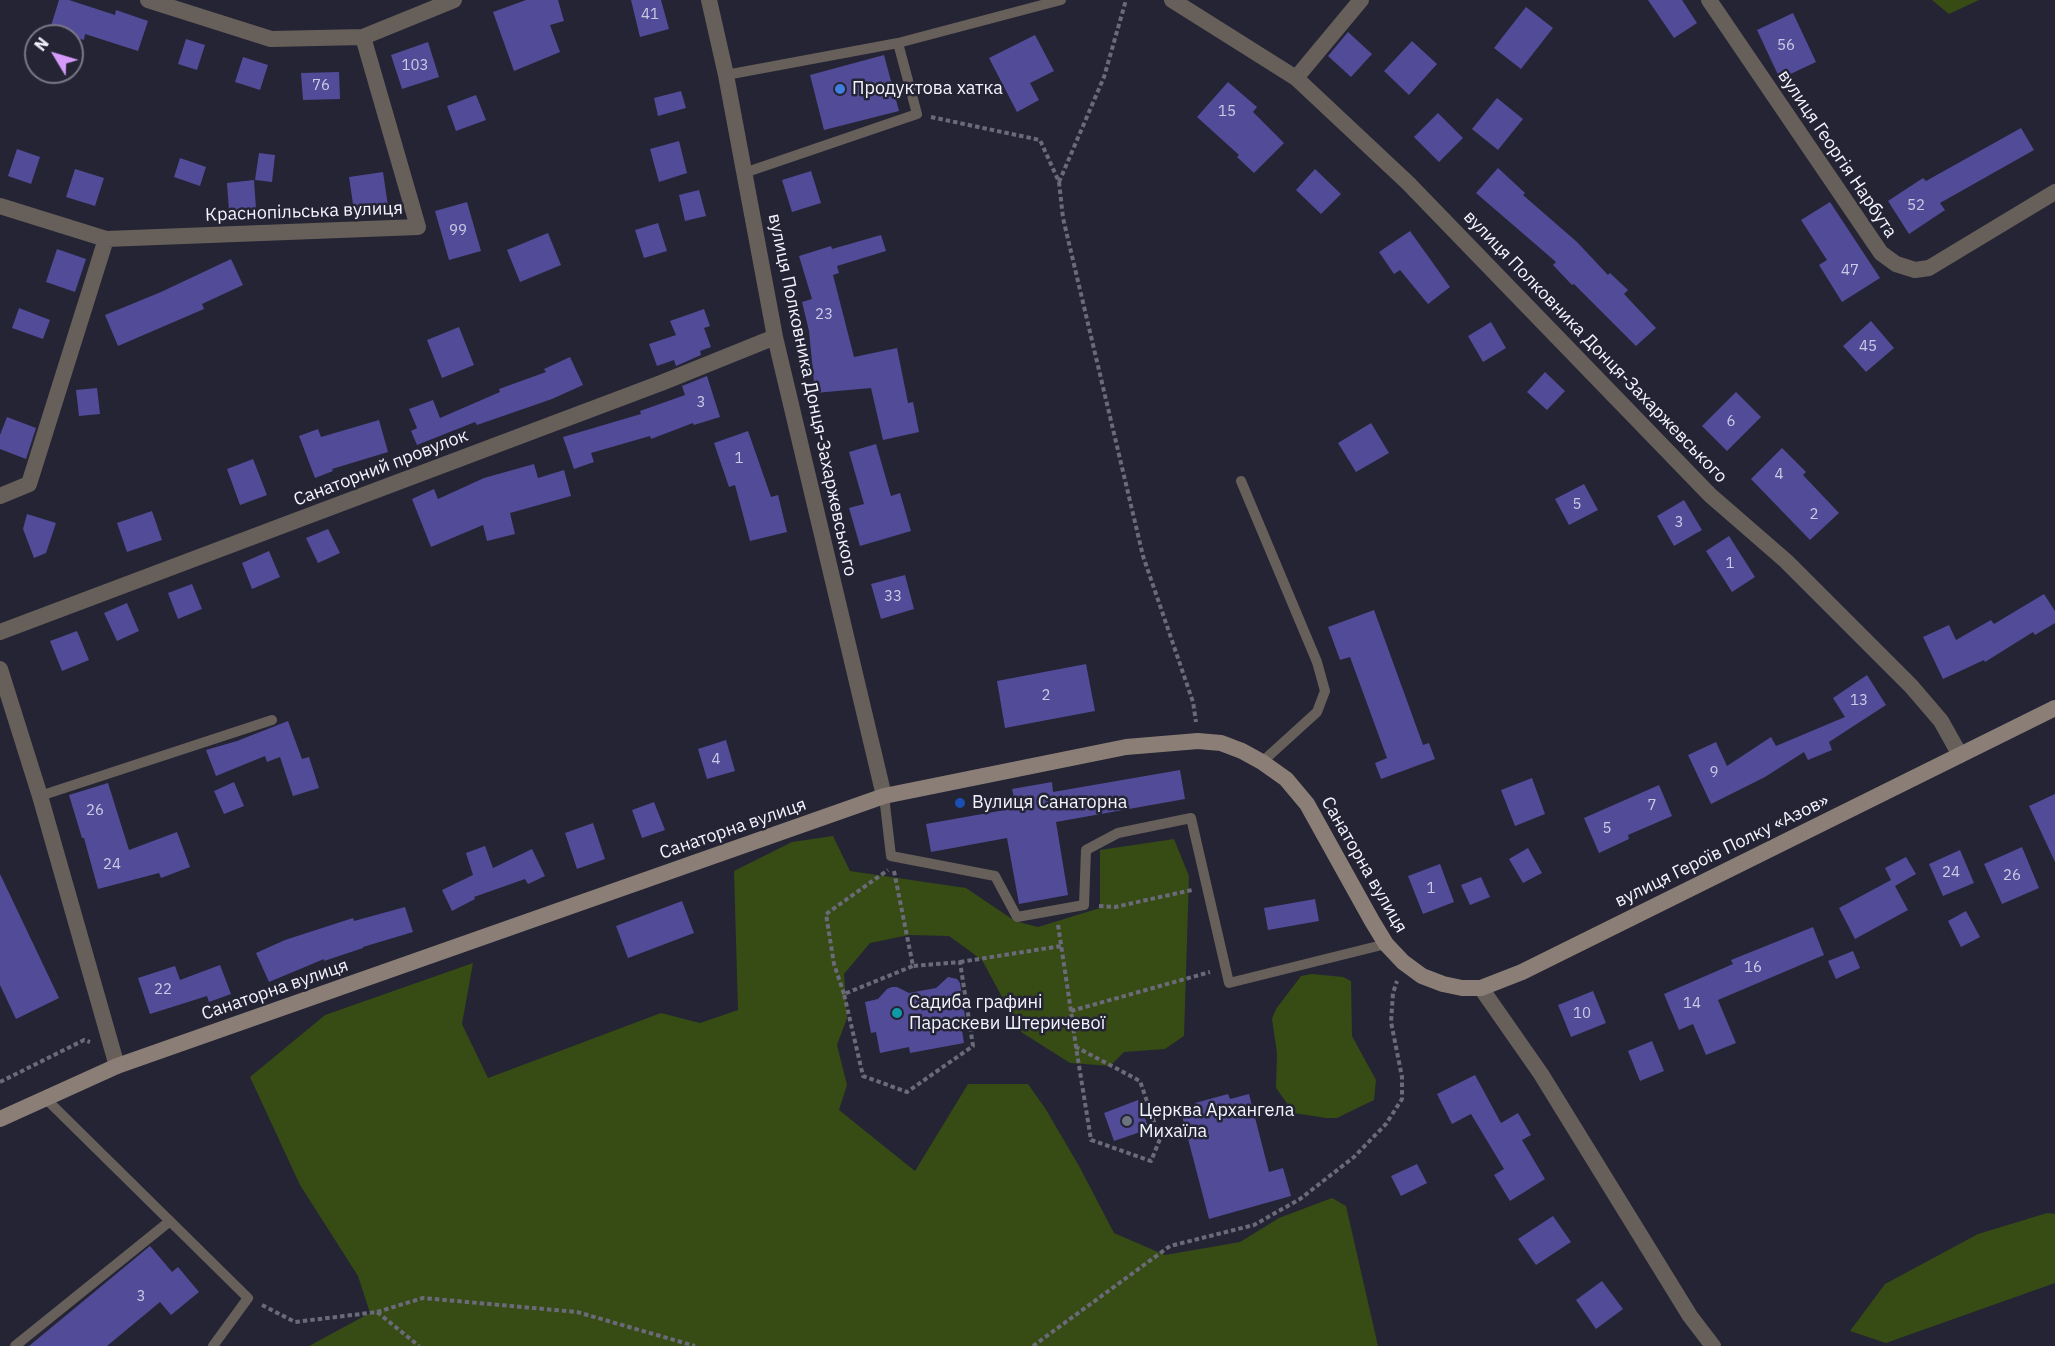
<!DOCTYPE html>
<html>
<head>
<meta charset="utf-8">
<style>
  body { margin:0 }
  #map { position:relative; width:2055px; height:1346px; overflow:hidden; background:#242434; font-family:"IBM Plex Sans",sans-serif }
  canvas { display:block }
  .north { position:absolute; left:24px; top:24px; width:60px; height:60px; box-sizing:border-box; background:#242434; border:2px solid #777785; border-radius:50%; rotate:308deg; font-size:16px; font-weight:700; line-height:24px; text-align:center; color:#f3f4ff }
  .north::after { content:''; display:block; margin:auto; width:21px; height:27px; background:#d69bfa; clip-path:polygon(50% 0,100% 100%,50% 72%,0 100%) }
</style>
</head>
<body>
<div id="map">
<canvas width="2055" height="1346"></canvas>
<div class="north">N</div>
</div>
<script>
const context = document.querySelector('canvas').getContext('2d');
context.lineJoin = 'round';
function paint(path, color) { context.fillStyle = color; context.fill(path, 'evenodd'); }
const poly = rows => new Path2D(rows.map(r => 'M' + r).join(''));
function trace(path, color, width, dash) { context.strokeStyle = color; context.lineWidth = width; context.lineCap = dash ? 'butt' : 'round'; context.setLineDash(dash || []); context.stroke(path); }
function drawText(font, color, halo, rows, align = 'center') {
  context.font = font + ' "IBM Plex Sans",sans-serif'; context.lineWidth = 5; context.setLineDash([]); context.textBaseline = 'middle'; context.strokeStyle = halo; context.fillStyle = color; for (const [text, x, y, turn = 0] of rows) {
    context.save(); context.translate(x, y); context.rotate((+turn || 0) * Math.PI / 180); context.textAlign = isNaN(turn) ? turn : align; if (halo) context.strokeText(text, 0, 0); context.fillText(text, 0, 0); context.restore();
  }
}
paint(poly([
  [1932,0,1979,0,1949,14],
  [833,836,850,871,966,888,1015,921,1038,927,1100,908,1100,850,1174,839,1189,876,1184,1036,1165,1049,1124,1052,1110,1066,1070,1063,1021,1032,982,960,949,936,909,935,870,943,844,974,847,1018,837,1045,847,1085,839,1110,915,1171,968,1084,1028,1084,1045,1108,1079,1166,1114,1233,1165,1255,1240,1242,1279,1218,1332,1198,1346,1206,1378,1346,309,1346,370,1313,358,1276,300,1185,250,1077,325,1015,473,963,462,1024,488,1078,661,1013,700,1023,738,1010,734,871,792,842],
  [1312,974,1343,977,1351,981,1352,1036,1376,1080,1374,1100,1337,1118,1326,1118,1294,1113,1276,1088,1277,1053,1272,1019,1276,1009,1301,976],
  [2047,1213,2055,1214,2055,1283,1886,1343,1850,1331,1885,1284,1978,1234]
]), '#374b15');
paint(poly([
  [59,0,69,0,115,15,116,10,148,21,138,51,85,34,84,40,50,29],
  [526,0,558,0,564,21,550,25,560,52,514,71,493,12],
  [631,0,661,0,669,29,640,37],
  [1648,0,1682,0,1697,23,1674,38],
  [1526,7,1553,28,1521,69,1494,48],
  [1793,13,1816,62,1780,79,1757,30],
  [1348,32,1372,54,1351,77,1328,56],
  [1035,35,1054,71,1030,83,1039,100,1017,112,989,58],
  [186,39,205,45,197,70,178,64],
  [1412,41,1437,64,1409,95,1384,71],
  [428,42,439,77,402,89,391,55],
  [884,55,899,111,824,130,810,75],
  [243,57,268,65,260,90,235,82],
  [339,72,340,99,303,100,301,73],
  [1228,82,1257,107,1253,112,1284,143,1254,173,1237,157,1239,155,1197,117],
  [681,91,686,108,658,116,654,98],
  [476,95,486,120,456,131,447,106],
  [1497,98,1523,119,1498,150,1472,129],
  [1438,113,1463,138,1439,162,1414,137],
  [2021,128,2034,150,1940,203,1945,210,1909,234,1888,201,1923,178,1926,181],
  [679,141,687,173,659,182,650,149],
  [17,149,40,157,31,184,8,176],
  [259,153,275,155,272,182,255,180],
  [180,158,206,167,200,186,174,177],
  [1498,168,1525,193,1523,195,1577,242,1608,275,1610,273,1628,290,1624,294,1656,328,1636,346,1574,284,1572,285,1553,265,1556,262,1476,193],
  [75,169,104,178,95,206,66,197],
  [1315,169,1341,194,1321,214,1296,190],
  [811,171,821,203,792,212,782,180],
  [383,172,388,206,354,211,349,177],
  [254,180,256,209,229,211,227,183],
  [699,190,706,216,685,221,679,195],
  [467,202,481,251,449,260,435,211],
  [1830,202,1880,278,1842,302,1819,265,1827,260,1801,220],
  [658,223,667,251,644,258,635,230],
  [1410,231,1450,287,1428,304,1400,270,1394,274,1379,252],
  [548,233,561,265,520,282,507,250],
  [881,235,886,251,837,266,839,273,833,275,854,357,897,348,908,403,913,402,919,432,883,440,871,388,815,393,809,331,802,302,812,299,799,256,831,246,832,249],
  [57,249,86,259,75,292,46,282],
  [231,259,243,285,202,304,204,309,118,346,105,315,161,292],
  [19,308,50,320,43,339,12,328],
  [704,309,710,326,704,328,711,347,700,351,701,355,676,366,674,360,657,366,649,344,676,335,670,321],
  [1871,321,1894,348,1866,372,1843,346],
  [1491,322,1506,348,1483,362,1468,336],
  [459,327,474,365,442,378,427,340],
  [570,357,583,385,552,399,477,425,475,422,417,445,411,431,417,428,409,409,433,400,440,418,500,392,499,389,546,372,544,369],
  [1545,372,1565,391,1547,410,1527,392],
  [707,376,720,417,694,425,693,423,651,439,650,436,591,453,594,462,574,469,563,437,641,414,640,411,685,395,682,386],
  [97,388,100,414,79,416,76,390],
  [1736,392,1761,417,1727,451,1702,426],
  [7,417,36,428,26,459,0,449,0,435],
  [379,420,388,452,332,469,333,471,315,478,299,436,318,429,321,437],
  [1371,423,1389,453,1356,472,1338,443],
  [748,431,771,497,778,495,787,532,750,541,735,485,729,487,714,443],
  [876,444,891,496,900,493,911,531,860,546,849,508,864,504,849,452],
  [1782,448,1806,472,1803,475,1839,513,1810,540,1751,479],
  [253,459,267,495,240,505,227,469],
  [534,464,538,478,564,470,571,496,510,513,515,534,487,541,483,525,431,547,412,499,434,489,438,499,484,478],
  [1584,484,1598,510,1569,525,1555,499],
  [1684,500,1702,530,1674,546,1657,516],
  [152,511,162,540,127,552,117,523],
  [27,514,56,523,46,553,34,558,23,529],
  [328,529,340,553,318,563,306,538],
  [1729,536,1755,577,1732,592,1706,551],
  [269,551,280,577,252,589,242,563],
  [905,575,914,609,881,619,871,584],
  [192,584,202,609,178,619,168,593],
  [2044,594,2055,611,2055,623,2035,635,2033,632,1985,662,1984,660,1943,679,1923,637,1949,625,1956,640,1991,620,1994,624],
  [127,603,139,631,117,641,104,613],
  [1374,610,1423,745,1429,743,1435,759,1381,779,1375,763,1387,758,1350,657,1340,660,1328,627],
  [77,631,89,660,62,671,50,641],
  [1086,664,1095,711,1005,728,997,681],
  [1867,675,1886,705,1829,742,1832,750,1808,760,1804,752,1765,777,1711,804,1688,755,1716,742,1727,766,1771,737,1776,746,1845,717,1833,698],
  [288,721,302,759,309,757,319,788,293,796,280,757,267,762,265,756,216,776,206,750,237,741],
  [726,740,735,771,707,779,698,749],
  [1180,770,1185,799,1056,822,1068,895,1019,904,1007,838,931,852,926,824,1016,808,1012,789,1052,782,1053,792],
  [1532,778,1545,814,1515,826,1501,790],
  [234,782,244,806,224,814,214,791],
  [108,783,129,850,177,832,190,867,161,878,159,873,98,889,84,838,82,838,69,795],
  [1659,785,1672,816,1628,835,1629,839,1599,853,1584,818],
  [2055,794,2055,862,2029,806],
  [654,802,665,830,642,838,632,810],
  [593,823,605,859,577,869,565,833],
  [485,846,493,868,532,849,545,876,528,884,525,879,474,897,475,899,452,911,442,890,473,875,466,853],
  [2022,847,2039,888,2002,904,1984,864],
  [1528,848,1542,873,1523,883,1509,859],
  [1960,850,1974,883,1943,896,1929,864],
  [1906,857,1916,874,1895,886,1908,910,1855,939,1839,908,1891,880,1885,868],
  [1440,864,1454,902,1423,914,1408,876],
  [0,874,59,998,16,1019,0,985],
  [1481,877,1490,897,1470,905,1461,885],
  [1315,899,1319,921,1268,930,1264,908],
  [682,901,694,933,628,958,616,926],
  [405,907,413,932,363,947,363,948,324,961,324,959,269,982,256,953,285,940,353,918,354,921],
  [1966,911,1980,937,1961,947,1948,921],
  [1813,927,1824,955,1718,1000,1736,1043,1706,1055,1693,1024,1679,1030,1664,994,1733,964,1731,960],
  [1853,951,1860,968,1836,979,1828,961],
  [220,965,231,994,209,1002,207,996,150,1014,138,978,175,966,180,980],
  [948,977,957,979,960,983,966,1023,961,1024,964,1043,910,1053,909,1047,880,1053,876,1032,871,1033,865,1002,878,999,887,989,892,987,897,987,909,993,936,988],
  [1593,991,1606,1023,1571,1037,1558,1005],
  [1652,1041,1664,1071,1640,1081,1628,1051],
  [1475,1075,1501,1123,1518,1113,1531,1135,1522,1140,1545,1179,1510,1201,1494,1175,1504,1169,1471,1114,1452,1124,1437,1094],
  [1228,1094,1230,1099,1249,1094,1269,1172,1283,1168,1291,1196,1209,1219,1181,1112,1197,1108,1195,1103],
  [1138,1100,1149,1129,1114,1141,1104,1113],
  [1417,1164,1427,1183,1401,1196,1391,1176],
  [1553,1216,1571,1242,1536,1265,1518,1239],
  [150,1246,172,1272,178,1267,199,1292,171,1315,160,1302,107,1346,29,1346],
  [1602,1281,1623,1309,1596,1329,1576,1300]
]), '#524b98');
trace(poly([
  [931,117,1040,140,1059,182,1063,218,1143,556,1193,702,1196,722],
  [1059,182,1104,77,1126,0],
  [894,871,913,966,960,962,973,1046,907,1092,863,1076,844,994,913,966],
  [1099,906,1115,907,1192,890],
  [1058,925,1071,1011,1076,1047,1091,1140,1151,1161,1160,1139,1140,1081,1076,1047],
  [960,962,1061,946],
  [844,994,834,964,826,914,888,870],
  [1071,1011,1210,972],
  [0,1082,84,1040,90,1042],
  [262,1305,295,1322,377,1312,419,1346],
  [377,1312,423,1298,577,1312,695,1346],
  [1033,1346,1170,1246,1254,1225,1300,1199,1354,1157,1386,1124,1402,1099,1402,1077,1391,1022,1393,993,1397,981]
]), '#6a6a79', 4, [4.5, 3]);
trace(poly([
  [898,43,1061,0],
  [726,75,898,43,917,114,744,173],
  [1241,481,1317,662,1325,691,1317,712,1262,762],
  [40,796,272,720],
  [884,796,891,856,995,876,1017,917,1084,905,1086,850,1118,833,1191,818,1229,983,1386,944],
  [45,1098,248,1298,213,1346],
  [15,1346,170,1221]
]), '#675f59', 10);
trace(poly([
  [148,0,271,39,363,37,454,0],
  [709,0,726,75,775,337,884,796],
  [1172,0,1296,78,1408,183,1710,495,1786,561,1911,686,1941,721,1960,755],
  [1709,0,1881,253,1896,264,1915,270,1929,268,2055,192],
  [1296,78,1361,0],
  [0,206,106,239,418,227,363,37],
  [0,496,29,484,106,239],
  [0,632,661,383,775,337],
  [0,669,40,796,117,1066],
  [1481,988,1541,1074,1690,1316,1713,1346]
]), '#675f59', 16);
trace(poly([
  [0,1119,117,1066,884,796,1126,747,1198,741,1221,743,1242,751,1262,762,1286,779,1307,804,1372,921,1386,944,1403,962,1422,976,1443,984,1462,988,1481,988,1522,972,2055,708]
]), '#8b7e76', 16);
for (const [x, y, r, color] of [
  [840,89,6,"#3f7fe0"],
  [960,803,6,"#1a4fb4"],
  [897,1013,6,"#0f9aa8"],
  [1127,1121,6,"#6b7280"]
]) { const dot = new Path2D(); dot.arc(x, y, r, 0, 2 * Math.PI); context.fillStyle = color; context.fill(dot); trace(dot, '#242434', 2); }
drawText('15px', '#cbcae5', null, [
  ["41",650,15],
  ["56",1786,46],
  ["103",415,66],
  ["76",321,86],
  ["15",1227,112],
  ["52",1916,206],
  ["99",458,231],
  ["47",1850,271],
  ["23",824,315],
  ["45",1868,347],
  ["3",701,403],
  ["6",1731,422],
  ["1",739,459],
  ["4",1779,475],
  ["5",1577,505],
  ["2",1814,515],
  ["3",1679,523],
  ["1",1730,564],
  ["33",893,597],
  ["2",1046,696],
  ["13",1859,701],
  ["4",716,760],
  ["9",1714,773],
  ["7",1652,806],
  ["26",95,811],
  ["5",1607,829],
  ["24",112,865],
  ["24",1951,873],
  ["26",2012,876],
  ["1",1431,889],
  ["16",1753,968],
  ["22",163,990],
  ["14",1692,1004],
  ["10",1582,1014],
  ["3",141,1297]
]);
drawText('18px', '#f3f4ff', '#242434', [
  ["Продуктова хатка",852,89],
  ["Вулиця Санаторна",972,803],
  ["Садиба графині",909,1003],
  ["Параскеви Штеричевої",909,1024],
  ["Церква Архангела",1139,1111],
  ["Михаїла",1139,1132]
], 'left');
drawText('18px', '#f3f4ff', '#242434', [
  ["вулиця Георгія Нарбута",1837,154,56],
  ["Краснопільська вулиця",304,212,-2],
  ["вулиця Полковника Донця-Захаржевського",1595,347,46],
  ["вулиця Полковника Донця-Захаржевського",812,395,78],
  ["Санаторний провулок",381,468,-21],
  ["Санаторна вулиця",733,829,-19],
  ["вулиця Героїв Полку «Азов»",1722,851,-26],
  ["Санаторна вулиця",1364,865,60],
  ["Санаторна вулиця",275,990,-19]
]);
</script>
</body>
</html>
